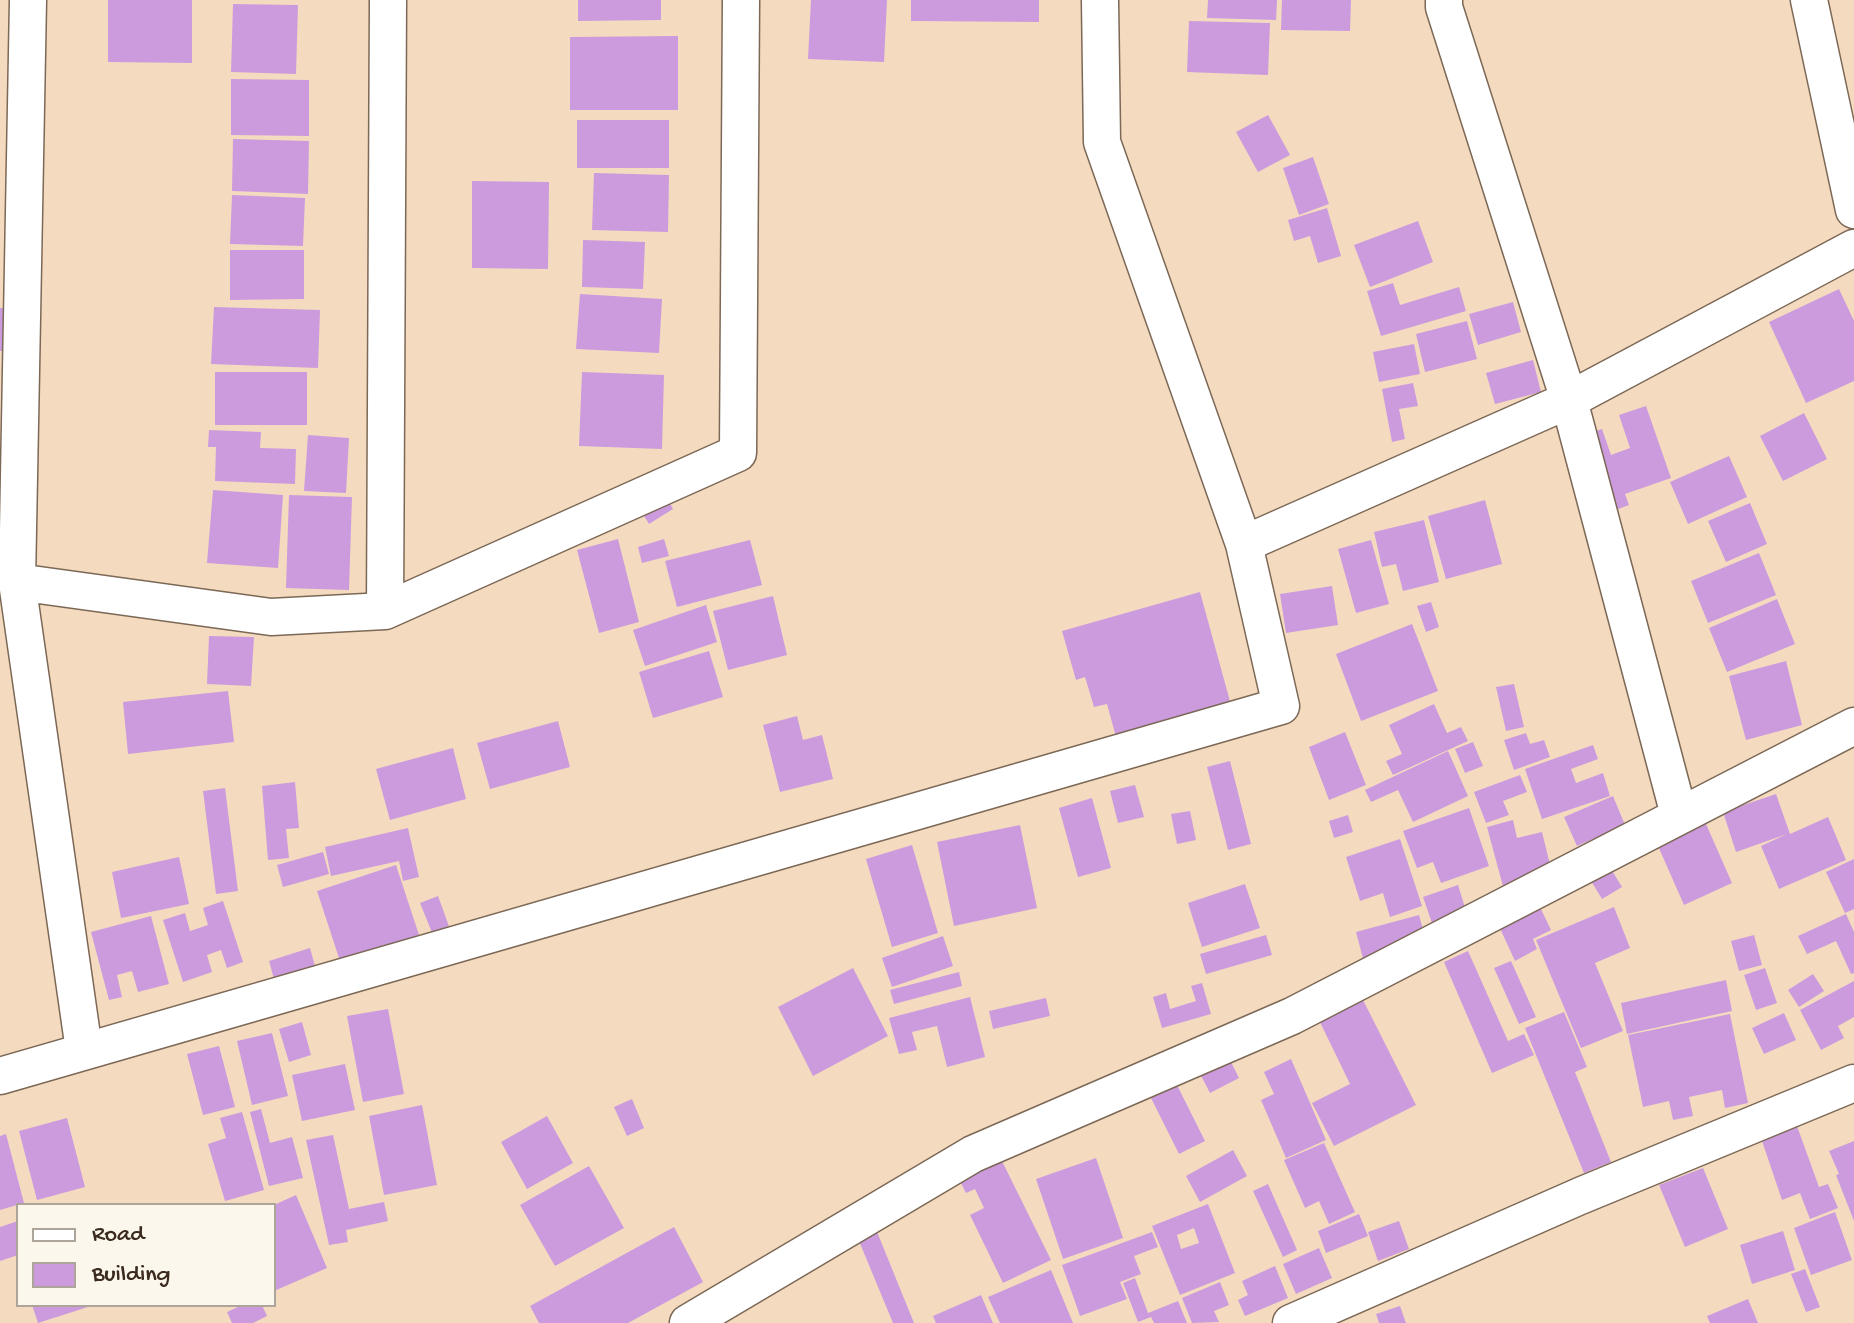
<!DOCTYPE html>
<html>
<head>
<meta charset="utf-8">
<style>
  body { margin:0 }
  #map { position:relative; width:1854px; height:1323px; overflow:hidden; background:#f4dbbf; font-family:"Gochi Hand",sans-serif }
  canvas { display:block }
  .legend { position:absolute; left:16px; top:1203px; width:260px; height:104px; box-sizing:border-box; background:#fbf7ec; border:2px solid #aea59a; margin:0; padding:10px 14px; list-style:none; font-size:24px; color:#3b2a1e }
  .legend li { display:flex; align-items:center; gap:16px; height:40px }
  .legend b { width:40px; border:2px solid #aea59a }
</style>
</head>
<body>
<div id="map">
<canvas width="1854" height="1323"></canvas>
<ul class="legend">
<li><b style="height:10px;background:#fff"></b>Road</li>
<li><b style="height:22px;background:#cc9bde"></b>Building</li>
</ul>
</div>
<script>
const context = document.querySelector('canvas').getContext('2d');
context.lineJoin = 'round';
function paint(path, color) { context.fillStyle = color; context.fill(path, 'evenodd'); }
const poly = rows => new Path2D(rows.map(r => 'M' + r).join(''));
function trace(path, color, width, dash) { context.strokeStyle = color; context.lineWidth = width; context.lineCap = dash ? 'butt' : 'round'; context.setLineDash(dash || []); context.stroke(path); }
paint(poly([
  [108,0,192,0,192,63,108,62],
  [578,0,661,0,661,20,578,21],
  [811,0,887,0,884,62,808,59],
  [911,0,1039,0,1039,22,911,21],
  [1208,0,1277,0,1276,20,1207,18],
  [1282,0,1351,0,1350,31,1281,30],
  [233,4,298,5,296,74,231,72],
  [1189,21,1270,23,1268,75,1187,72],
  [678,36,678,110,570,110,570,37],
  [231,79,309,80,309,136,231,135],
  [1268,115,1290,155,1258,172,1236,132],
  [577,120,669,120,669,168,577,168],
  [233,139,309,141,308,194,232,191],
  [1313,157,1329,204,1299,215,1283,168],
  [594,173,669,175,668,232,592,230],
  [472,181,549,182,548,269,472,268],
  [232,195,305,198,303,246,230,244],
  [1327,208,1341,256,1318,263,1310,236,1294,241,1288,220],
  [1418,221,1433,262,1370,287,1354,245],
  [583,240,645,242,643,289,582,287],
  [230,250,304,250,304,299,230,300],
  [1393,283,1400,305,1459,287,1466,311,1381,336,1367,291],
  [1839,289,1854,321,1854,381,1806,403,1769,322],
  [580,294,662,299,659,353,576,349],
  [1513,302,1521,332,1478,345,1469,314],
  [214,307,320,310,318,368,211,364],
  [0,308,11,309,8,351,0,351],
  [1467,321,1477,359,1425,372,1416,334],
  [1414,344,1420,374,1379,382,1373,352],
  [1533,360,1541,392,1495,404,1486,373],
  [215,372,307,372,307,425,215,425],
  [582,372,664,375,662,449,579,446],
  [1413,383,1418,406,1399,409,1405,439,1392,442,1382,389],
  [1646,406,1671,478,1625,494,1629,505,1613,511,1587,434,1602,429,1611,455,1630,448,1619,415],
  [1804,413,1827,459,1783,481,1760,436],
  [209,430,261,432,260,448,296,449,295,484,215,481,216,447,208,447],
  [308,435,349,438,346,493,304,491],
  [1729,456,1747,497,1688,524,1670,482],
  [213,490,283,495,278,568,207,563],
  [289,495,352,497,349,590,286,588],
  [666,496,673,509,649,524,641,511],
  [1485,500,1502,564,1446,579,1428,516],
  [1750,503,1767,544,1726,562,1708,521],
  [1424,520,1439,582,1403,591,1396,564,1382,567,1374,532],
  [618,539,639,622,599,633,577,550],
  [664,539,669,556,642,563,638,547],
  [750,540,762,585,677,607,665,561],
  [1371,540,1389,604,1356,613,1338,549],
  [1759,553,1776,595,1708,623,1691,581],
  [1332,586,1338,625,1286,633,1280,594],
  [1200,592,1231,705,1116,737,1107,704,1094,707,1085,677,1076,680,1062,631],
  [773,596,787,655,728,670,713,611],
  [1777,599,1795,644,1727,672,1709,628],
  [1431,602,1439,627,1426,632,1417,606],
  [706,605,717,642,645,666,633,630],
  [1412,624,1438,691,1361,721,1336,654],
  [209,636,254,637,251,686,207,684],
  [709,651,723,697,653,718,639,672],
  [1786,661,1802,725,1746,740,1729,676],
  [1514,684,1524,727,1506,731,1496,687],
  [228,691,234,742,128,754,123,702],
  [1434,704,1447,733,1461,727,1468,741,1393,775,1386,761,1402,754,1389,725],
  [797,716,803,740,822,735,833,779,780,792,763,725],
  [558,721,570,767,490,789,477,743],
  [1345,732,1366,785,1329,800,1309,747],
  [1526,733,1530,744,1544,740,1550,757,1514,770,1504,740],
  [1473,742,1483,766,1465,773,1455,749],
  [1593,745,1598,759,1571,769,1576,783,1603,773,1610,796,1542,819,1525,769],
  [453,748,466,799,390,820,376,769],
  [1448,751,1468,796,1413,822,1398,790,1371,802,1365,790],
  [1230,761,1251,844,1228,850,1207,767],
  [1520,775,1527,792,1503,801,1509,815,1486,823,1474,792],
  [295,782,299,828,286,829,289,858,268,860,262,786],
  [1135,785,1144,817,1118,823,1110,791],
  [225,788,238,891,216,894,203,791],
  [1776,794,1790,834,1828,817,1846,860,1779,889,1761,846,1787,834,1736,852,1723,812],
  [1613,796,1625,825,1577,846,1564,817],
  [1092,798,1111,868,1078,877,1059,808],
  [1469,808,1489,866,1441,883,1433,862,1417,868,1403,831],
  [1190,811,1196,840,1177,844,1171,814],
  [1348,815,1353,832,1334,838,1329,821],
  [1513,820,1517,838,1542,832,1553,877,1504,890,1487,827],
  [1706,824,1732,883,1684,905,1658,846],
  [1020,825,1037,908,954,926,937,842],
  [408,828,419,877,403,881,399,861,331,876,325,847],
  [1400,839,1422,906,1390,917,1383,893,1360,901,1346,857],
  [912,845,938,933,892,947,866,859],
  [323,852,329,874,283,887,277,865],
  [179,857,189,904,121,918,112,872],
  [1854,859,1854,909,1845,913,1826,872],
  [1608,864,1622,887,1602,899,1588,876],
  [396,865,419,935,340,961,317,891],
  [1245,884,1260,928,1202,947,1188,903],
  [1458,885,1467,914,1433,926,1423,897],
  [438,896,450,929,433,935,420,903],
  [223,901,243,962,227,968,221,950,207,955,212,972,183,982,163,920,185,913,190,931,208,925,203,908],
  [1539,905,1551,930,1533,939,1537,949,1515,961,1498,924],
  [1614,907,1630,948,1595,963,1623,1031,1581,1048,1536,940],
  [1846,914,1854,932,1854,973,1851,974,1836,941,1807,954,1798,936],
  [1419,915,1427,944,1364,962,1356,932],
  [151,916,169,984,138,992,132,971,117,975,122,997,109,1000,91,932],
  [1266,935,1272,955,1206,974,1200,954],
  [1754,935,1762,965,1739,971,1731,941],
  [943,936,953,966,892,987,882,958],
  [310,948,315,966,274,979,269,961],
  [1468,951,1508,1041,1524,1034,1534,1055,1492,1073,1444,962],
  [1511,961,1536,1017,1519,1024,1494,968],
  [853,968,888,1036,813,1076,778,1007],
  [1765,968,1777,1003,1756,1010,1744,975],
  [959,972,962,986,894,1004,890,990],
  [1813,974,1824,991,1799,1007,1788,990],
  [1726,980,1732,1011,1627,1034,1621,1003],
  [1854,981,1854,1017,1838,1026,1844,1038,1821,1050,1800,1010],
  [1202,983,1211,1014,1162,1028,1153,997,1166,993,1170,1009,1196,1001,1191,986],
  [1361,996,1416,1105,1334,1146,1312,1103,1350,1084,1318,1018],
  [970,997,985,1057,947,1067,937,1026,912,1032,917,1050,899,1054,889,1018],
  [1046,998,1050,1016,993,1029,989,1011],
  [388,1009,404,1094,363,1102,347,1016],
  [1564,1012,1587,1067,1575,1072,1611,1162,1584,1173,1525,1028],
  [1784,1013,1796,1040,1764,1054,1752,1028],
  [1730,1014,1748,1103,1725,1108,1722,1090,1689,1097,1693,1116,1673,1120,1669,1101,1643,1107,1628,1035],
  [302,1022,311,1055,289,1062,279,1029],
  [272,1033,288,1096,252,1105,237,1041],
  [219,1046,235,1107,203,1115,187,1054],
  [1226,1052,1239,1078,1210,1093,1197,1068],
  [1291,1059,1326,1140,1286,1158,1261,1100,1274,1094,1264,1072],
  [345,1064,355,1110,302,1121,292,1075],
  [1174,1079,1205,1141,1179,1154,1148,1092],
  [632,1099,644,1128,627,1136,614,1107],
  [422,1105,437,1185,384,1195,369,1116],
  [261,1109,270,1143,292,1137,303,1178,269,1186,250,1112],
  [242,1112,264,1190,225,1201,208,1144,226,1138,220,1118],
  [547,1116,573,1163,527,1189,501,1142],
  [67,1118,85,1187,37,1200,19,1131],
  [1797,1126,1819,1187,1828,1184,1838,1208,1810,1219,1800,1193,1782,1200,1761,1138],
  [6,1134,24,1203,0,1210,0,1136],
  [333,1135,349,1209,384,1202,388,1221,346,1230,348,1242,329,1245,306,1140],
  [1854,1141,1854,1221,1836,1175,1839,1174,1829,1151],
  [1324,1143,1355,1212,1329,1224,1319,1201,1305,1208,1284,1160],
  [1233,1150,1247,1176,1200,1202,1186,1176],
  [998,1153,1051,1260,1003,1283,970,1215,984,1208,975,1189,966,1193,956,1173],
  [1096,1158,1123,1238,1063,1259,1036,1179],
  [589,1166,624,1228,555,1266,520,1205],
  [1703,1168,1728,1229,1685,1247,1659,1185],
  [1268,1184,1297,1250,1283,1257,1253,1191],
  [296,1195,327,1268,274,1291,274,1205],
  [1208,1204,1235,1273,1180,1295,1152,1226],
  [1194,1228,1199,1243,1181,1249,1177,1235],
  [1835,1212,1852,1260,1811,1275,1794,1228],
  [1359,1214,1368,1236,1326,1253,1318,1231],
  [18,1221,18,1255,0,1261,0,1227],
  [1399,1221,1409,1249,1378,1261,1368,1232],
  [873,1222,914,1323,893,1323,854,1229],
  [674,1227,703,1282,628,1323,539,1323,530,1306],
  [1783,1231,1795,1270,1752,1284,1740,1245],
  [1152,1232,1158,1247,1134,1256,1141,1274,1120,1282,1127,1299,1080,1316,1062,1265],
  [1319,1248,1332,1278,1296,1294,1283,1264],
  [1275,1266,1288,1298,1245,1316,1238,1300,1248,1295,1242,1281],
  [1805,1269,1820,1307,1806,1312,1791,1274],
  [1051,1270,1073,1323,1000,1323,988,1297],
  [1135,1278,1148,1313,1178,1301,1187,1323,1154,1323,1151,1317,1138,1322,1123,1283],
  [1220,1282,1229,1305,1214,1311,1219,1322,1192,1323,1182,1298],
  [981,1295,993,1323,936,1323,933,1316],
  [1748,1299,1758,1323,1710,1323,1707,1316],
  [32,1305,91,1305,91,1306,38,1323],
  [242,1305,262,1305,267,1316,253,1323,232,1323,227,1312],
  [1400,1306,1406,1323,1379,1323,1376,1314]
]), '#cc9bde');
const street = poly([
  [28,0,17,582,84,1050],
  [1444,0,1444,7,1569,400,1679,815],
  [1809,0,1854,210],
  [1244,544,1569,400,1854,248],
  [17,582,271,617,385,611,738,453,741,0],
  [385,611,388,0],
  [0,1076,1281,706,1244,544,1102,142,1100,0],
  [688,1323,973,1154,1292,1016,1854,726],
  [1291,1323,1580,1196,1854,1083]
]);
trace(street, '#7c6856', 39);
trace(street, '#fff', 36);
</script>
</body>
</html>
